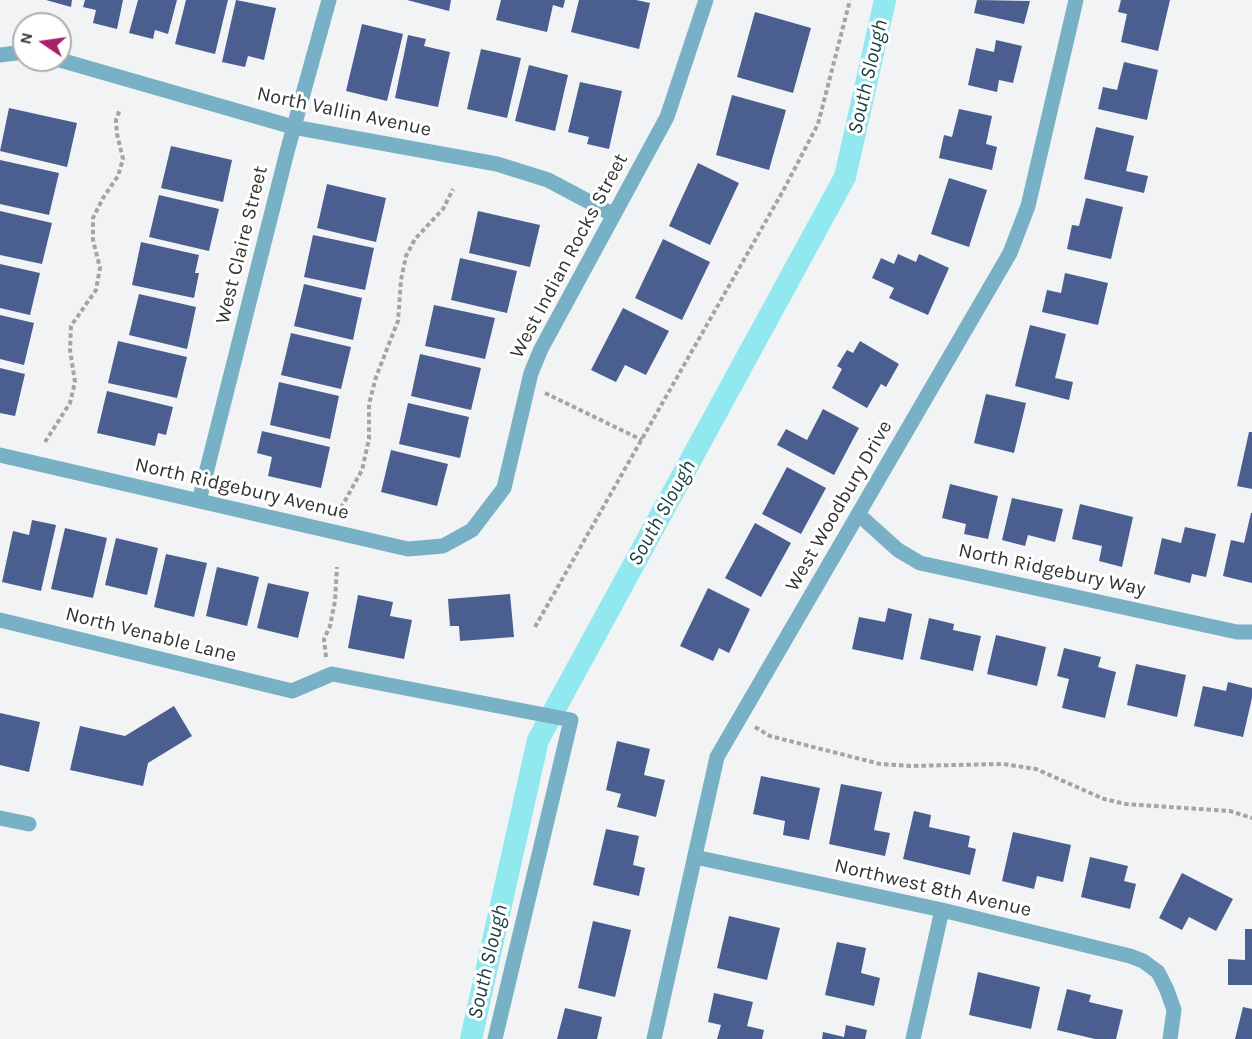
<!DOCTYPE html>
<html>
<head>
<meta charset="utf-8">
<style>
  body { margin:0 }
  #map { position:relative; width:1252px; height:1039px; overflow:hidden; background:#f1f3f5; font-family:Karla,sans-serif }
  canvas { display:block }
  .north { position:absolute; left:12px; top:12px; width:60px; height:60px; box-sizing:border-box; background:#fff; border:2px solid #aeaeae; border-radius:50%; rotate:283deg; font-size:16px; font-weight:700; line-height:24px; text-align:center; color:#343435 }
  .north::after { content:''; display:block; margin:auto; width:21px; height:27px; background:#a82068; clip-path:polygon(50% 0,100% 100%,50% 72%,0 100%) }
</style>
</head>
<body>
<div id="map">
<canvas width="1252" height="1039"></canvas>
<div class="north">N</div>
</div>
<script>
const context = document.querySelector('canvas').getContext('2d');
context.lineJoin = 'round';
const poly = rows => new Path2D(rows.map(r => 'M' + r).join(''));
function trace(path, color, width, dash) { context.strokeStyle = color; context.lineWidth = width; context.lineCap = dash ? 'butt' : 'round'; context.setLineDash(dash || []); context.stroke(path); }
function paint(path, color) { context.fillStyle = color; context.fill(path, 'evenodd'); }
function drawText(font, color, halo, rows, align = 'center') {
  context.font = font + ' Karla,sans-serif'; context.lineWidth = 6; context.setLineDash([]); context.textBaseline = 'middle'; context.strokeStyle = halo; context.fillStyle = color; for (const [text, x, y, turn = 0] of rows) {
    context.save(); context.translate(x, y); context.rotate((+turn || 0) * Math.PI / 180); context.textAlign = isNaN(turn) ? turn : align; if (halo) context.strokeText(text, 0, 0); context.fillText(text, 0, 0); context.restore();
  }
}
trace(poly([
  [471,1039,538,740,845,177,885,0]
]), '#91e9ef', 22);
paint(poly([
  [46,0,72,0,71,7],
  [85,0,123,0,117,29,93,23,96,10,83,7],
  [138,0,177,0,168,34,155,30,153,39,129,33],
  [186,0,228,0,215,54,175,44],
  [236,0,276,8,264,60,248,56,245,67,222,62],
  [407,0,451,0,449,11],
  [501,0,565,0,563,8,553,5,547,32,496,20],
  [579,0,636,0,650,3,639,49,571,32],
  [977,0,1030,1,1024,24,974,13],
  [1121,0,1170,0,1158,51,1121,42,1127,14,1118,12],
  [755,12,811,28,793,93,737,77],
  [362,24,403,34,387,101,346,91],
  [408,35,426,39,424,46,450,52,438,107,395,98],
  [996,40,1022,46,1013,83,999,80,997,92,968,85,976,48,994,52],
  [481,49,521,58,507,118,467,109],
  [1124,62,1158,70,1147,120,1098,109,1103,87,1117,90],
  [529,65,568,75,555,131,515,121],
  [580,82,622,91,609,149,587,144,589,137,568,132],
  [732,95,786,110,769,170,716,155],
  [9,108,77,123,67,167,0,151],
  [959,109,992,116,986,144,997,147,992,170,939,158,944,135,952,137],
  [1096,127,1134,136,1126,171,1148,176,1144,193,1084,179],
  [171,146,232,160,223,202,161,188],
  [0,160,59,173,49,215,0,204],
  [698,163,739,183,710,245,669,226],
  [949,178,987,190,969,247,931,234],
  [327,184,386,198,376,242,317,228],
  [159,195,219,209,209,251,149,237],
  [1086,198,1123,207,1111,259,1067,249,1072,225,1079,226],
  [0,211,52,223,42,264,0,255],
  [478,211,540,225,530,267,469,253],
  [313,235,374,248,365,290,304,277],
  [663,239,710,262,682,320,635,298],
  [141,242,199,255,195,273,199,273,194,298,132,285],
  [898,254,916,262,919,254,949,268,928,315,889,298,894,288,872,278,881,258,894,264],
  [460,258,517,271,507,313,451,300],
  [0,264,40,273,30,315,0,308],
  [1065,273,1108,283,1098,325,1042,312,1047,290,1061,293],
  [304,284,362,298,353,340,294,326],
  [139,294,196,307,187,349,129,335],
  [434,305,495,318,485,359,425,346],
  [623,308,669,331,646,375,625,365,616,382,591,370],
  [0,315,34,323,24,365,0,359],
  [1030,325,1066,334,1055,378,1073,382,1069,400,1015,386],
  [291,333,351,347,341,389,281,375],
  [118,341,187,357,177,398,108,383],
  [860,341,899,364,886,387,881,384,867,408,832,388,842,369,837,366,847,350,853,353],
  [420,354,481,368,471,410,411,396],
  [0,368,25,374,15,416,0,413],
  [279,382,339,396,330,439,270,425],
  [107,391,173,407,166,435,158,433,155,446,97,433],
  [986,394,1026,403,1014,453,974,443],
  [408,403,469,417,460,458,399,444],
  [823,409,859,428,834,475,777,445,786,429,807,440],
  [262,431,330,447,321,488,268,476,272,457,257,453],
  [1249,432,1252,432,1252,489,1237,486],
  [391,450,448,464,437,506,381,492],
  [787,467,826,488,801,534,762,514],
  [950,484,998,496,988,539,964,534,966,524,942,518],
  [1012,498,1063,509,1055,542,1028,535,1025,546,1002,540],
  [1080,504,1133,517,1122,567,1099,561,1102,546,1072,539],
  [1251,513,1252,513,1252,583,1223,576,1231,540,1244,543],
  [32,520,56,525,41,591,2,582,13,531,29,535],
  [755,523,791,543,761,597,725,578],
  [1185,527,1216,534,1206,577,1192,574,1190,583,1154,574,1162,538,1181,543],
  [65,528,107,538,93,598,51,589],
  [116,538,158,548,147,595,105,585],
  [166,554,207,563,194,617,154,607],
  [217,567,259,577,247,626,206,616],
  [268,583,309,592,298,638,257,628],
  [708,588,750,609,729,653,719,648,713,661,680,646],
  [510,594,514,637,460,641,459,626,450,626,448,599],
  [358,595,393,602,390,616,412,620,404,659,348,648],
  [888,608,912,614,903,660,852,649,859,617,885,622],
  [929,618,954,624,953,630,981,636,973,671,920,659],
  [996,635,1046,647,1037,686,987,674],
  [1064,648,1101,657,1098,667,1116,672,1105,718,1062,708,1069,679,1057,676],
  [1136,664,1186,675,1177,717,1127,705],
  [1228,682,1252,688,1252,698,1243,737,1194,726,1203,686,1226,691],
  [174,706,192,736,148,763,143,786,70,770,80,726,125,736],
  [0,713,40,722,29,772,0,765],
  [617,741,650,749,644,775,665,780,656,817,617,807,621,794,606,790],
  [761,776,820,788,809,840,783,835,785,821,753,814],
  [841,784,882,792,874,830,890,833,885,856,829,844],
  [914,811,931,815,929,827,970,836,968,847,976,849,970,875,903,859],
  [606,829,639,836,633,865,645,868,639,896,593,885],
  [1013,832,1071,845,1063,882,1037,876,1034,889,1002,881],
  [1090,857,1128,866,1124,881,1136,884,1130,909,1081,897],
  [1182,873,1233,899,1216,931,1189,917,1182,930,1159,918],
  [729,916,780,928,767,980,717,968],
  [593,921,631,930,615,997,578,988],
  [1245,929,1252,929,1252,985,1228,985,1228,959,1245,960],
  [837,942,866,948,861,973,880,978,874,1006,825,995],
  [978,972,1040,987,1031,1029,969,1015],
  [1067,989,1091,995,1089,1002,1123,1010,1116,1039,1095,1039,1057,1030],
  [714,993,753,1002,747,1026,764,1030,762,1039,717,1039,721,1025,708,1022],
  [1243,1007,1252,1009,1252,1039,1235,1039],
  [565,1008,602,1017,597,1039,557,1039],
  [846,1025,867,1030,865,1039,822,1039,823,1032,844,1037]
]), '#4a5e90');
trace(poly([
  [545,393,642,440],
  [45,442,70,403,75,382,70,350,71,326,96,290,100,268,93,240,93,218,103,198,118,176,123,159,117,134,116,120,120,109],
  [341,508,362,470,369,439,369,404,376,377,398,321,401,280,406,256,415,239,443,209,453,189],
  [535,627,783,191,818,124,850,0],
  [326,657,324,639,330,626,335,601,337,567],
  [755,727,770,736,880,764,910,766,1003,764,1036,769,1104,799,1126,804,1230,811,1252,818]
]), '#a3a4a5', 4, [4.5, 3]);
trace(poly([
  [0,55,24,52],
  [60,60,293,127,497,164,548,180,614,215],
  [0,455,408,549,443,546,472,530,504,488,531,373,541,349,667,117,706,0],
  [199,501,287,152,329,0],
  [858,514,898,550,920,563,1237,632,1252,632],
  [0,620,292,691,332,674,571,720,495,1039],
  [0,818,29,824],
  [695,857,942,910,1130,956,1143,961,1158,972,1167,990,1174,1010,1170,1039],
  [654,1039,717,757,1010,253,1028,206,1076,0],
  [913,1039,942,910]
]), '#78b0c5', 15);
drawText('20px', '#343435', '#fff', [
  ["North Vallin Avenue",344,112,12],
  ["West Claire Street",242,245,-76],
  ["West Indian Rocks Street",569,256,-62],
  ["North Ridgebury Avenue",242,489,13],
  ["West Woodbury Drive",839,506,-60],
  ["North Ridgebury Way",1052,570,12],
  ["North Venable Lane",151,635,14],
  ["Northwest 8th Avenue",933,888,13]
]);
drawText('italic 21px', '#153f42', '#fff', [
  ["South Slough",868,77,-77],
  ["South Slough",662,513,-61],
  ["South Slough",488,962,-77]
]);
</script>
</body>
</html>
